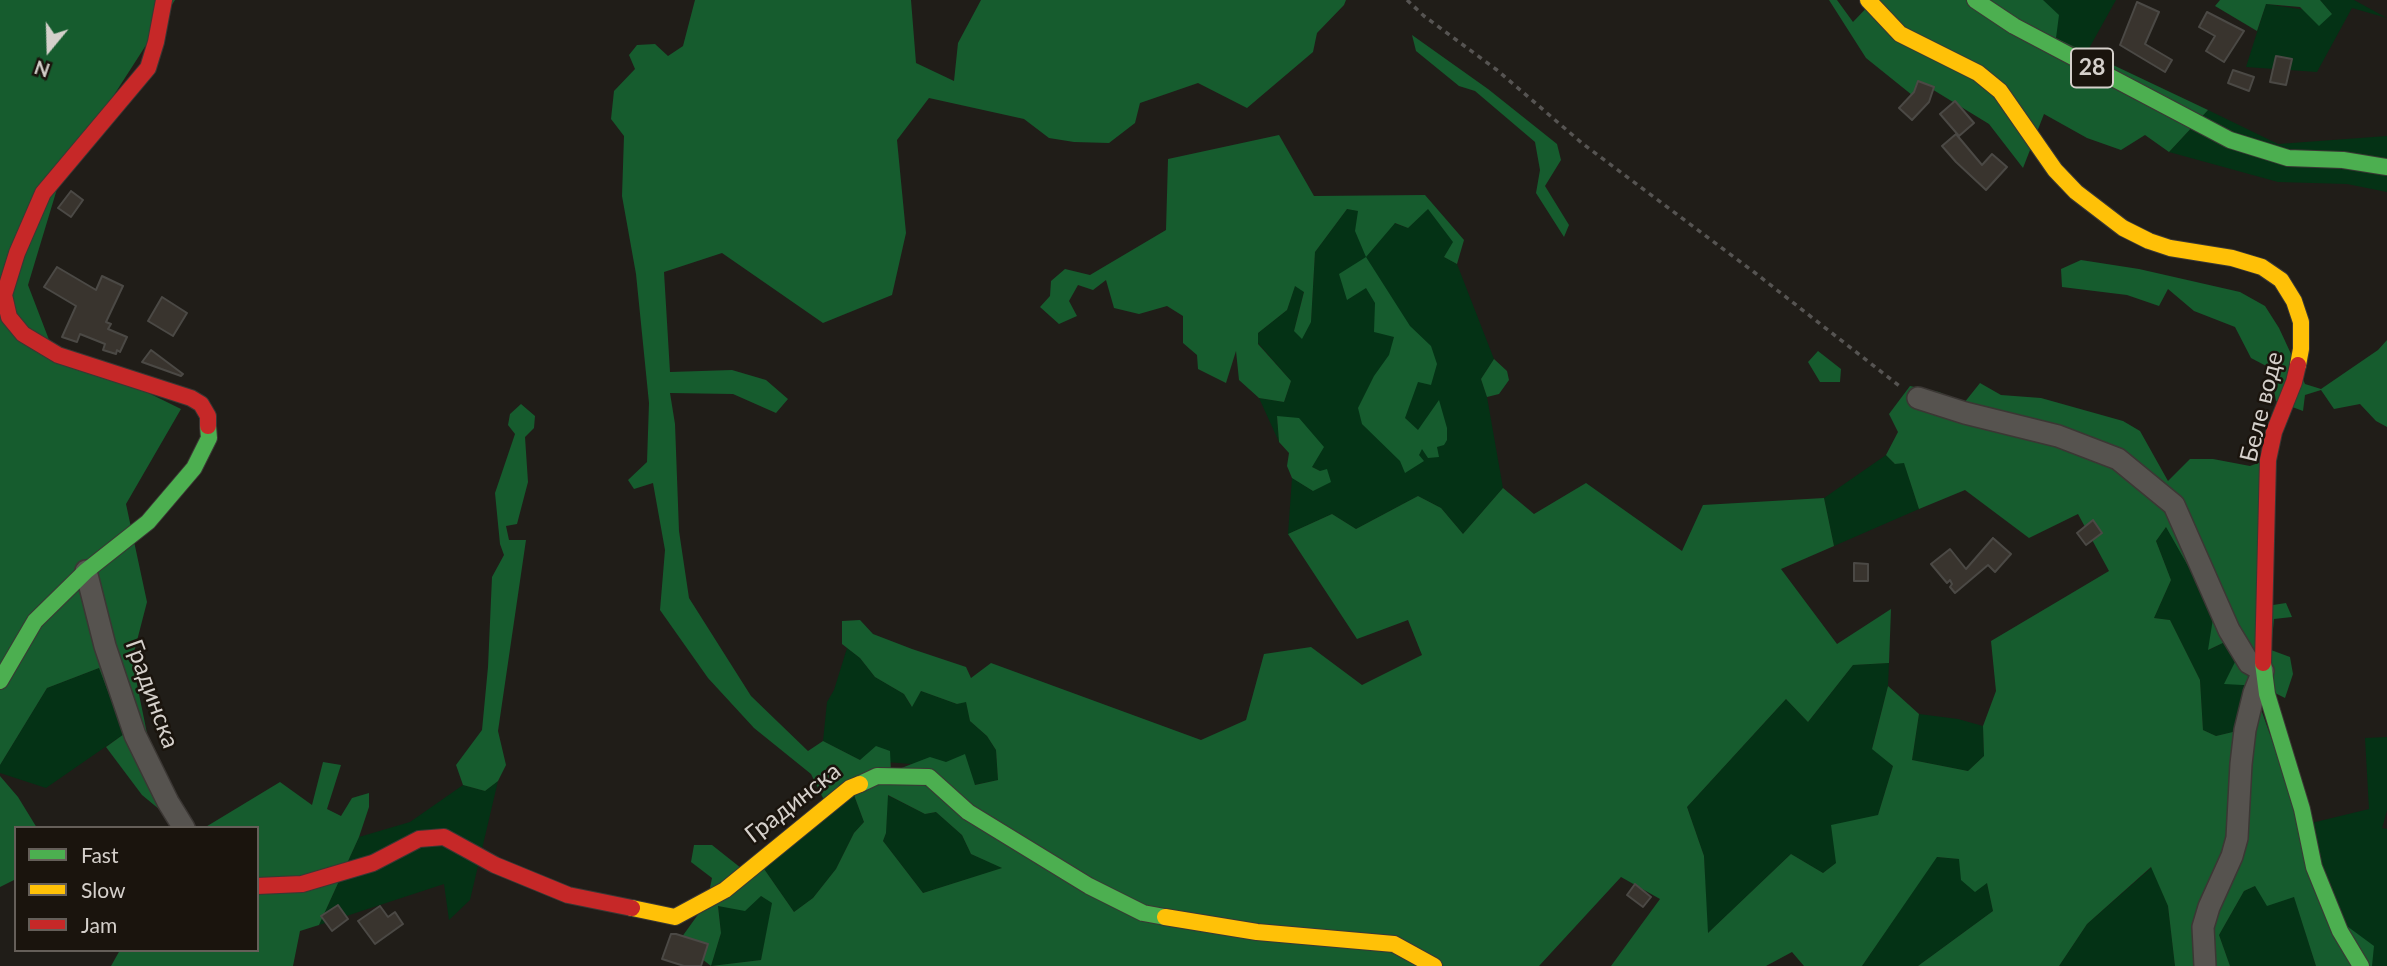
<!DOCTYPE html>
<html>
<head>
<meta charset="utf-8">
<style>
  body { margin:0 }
  #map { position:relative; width:2387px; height:966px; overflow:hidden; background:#201d18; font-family:Lato,sans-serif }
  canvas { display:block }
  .legend { position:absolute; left:14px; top:826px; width:245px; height:126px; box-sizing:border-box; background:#1a140d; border:2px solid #655f59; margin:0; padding:9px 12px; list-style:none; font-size:21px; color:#d5d0cb }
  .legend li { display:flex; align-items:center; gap:14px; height:35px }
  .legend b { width:35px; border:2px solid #655f59 }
  .north { position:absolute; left:14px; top:14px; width:70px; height:70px; -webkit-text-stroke:5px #1a140d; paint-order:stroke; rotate:199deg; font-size:19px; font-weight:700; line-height:28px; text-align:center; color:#d5d0cb }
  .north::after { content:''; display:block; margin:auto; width:24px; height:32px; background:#d5d0cb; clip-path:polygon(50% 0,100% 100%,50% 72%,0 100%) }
</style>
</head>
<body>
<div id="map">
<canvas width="2387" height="966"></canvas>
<ul class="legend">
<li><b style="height:9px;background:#4caf50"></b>Fast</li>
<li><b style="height:9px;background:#ffc107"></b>Slow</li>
<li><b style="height:9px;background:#c62828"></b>Jam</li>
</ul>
<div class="north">N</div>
</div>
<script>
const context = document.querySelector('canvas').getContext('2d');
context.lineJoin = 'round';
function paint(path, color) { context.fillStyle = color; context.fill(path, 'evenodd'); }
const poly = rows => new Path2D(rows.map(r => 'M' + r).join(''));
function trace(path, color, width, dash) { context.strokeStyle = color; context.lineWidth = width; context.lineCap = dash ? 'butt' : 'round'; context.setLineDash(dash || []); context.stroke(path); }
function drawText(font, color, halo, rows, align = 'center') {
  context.font = font + ' Lato,sans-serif'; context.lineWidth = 5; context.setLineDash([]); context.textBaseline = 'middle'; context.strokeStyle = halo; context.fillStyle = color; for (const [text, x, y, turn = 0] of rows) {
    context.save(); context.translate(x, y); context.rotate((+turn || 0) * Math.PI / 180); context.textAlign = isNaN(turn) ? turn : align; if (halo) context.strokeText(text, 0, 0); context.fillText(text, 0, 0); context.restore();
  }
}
paint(poly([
  [2043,0,2116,0,2087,52,2055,38],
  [2320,0,2354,0,2387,18,2352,8,2317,72,2246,67,2266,4,2332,14],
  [2208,110,2278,144,2387,136,2387,192,2347,184,2278,182,2169,152],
  [1428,208,1454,242,1444,257,1457,264,1494,359,1481,379,1487,397,1503,488,1463,534,1441,508,1418,496,1356,529,1332,514,1288,534,1292,478,1313,491,1320,471,1312,467,1277,416,1279,442,1259,398,1284,402,1291,381,1258,343,1258,333,1287,310,1295,285,1304,291,1294,331,1311,322,1315,252,1347,209,1359,211,1408,228],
  [1886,455,1895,464,1904,462,1919,509,1834,546,1824,498],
  [2166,527,2214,612,2209,650,2227,641,2261,686,2237,731,2216,736,2203,730,2200,680,2170,620,2154,618,2171,580,2156,541],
  [847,648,860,658,875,677,904,694,911,706,921,691,957,704,966,701,970,721,987,736,996,750,998,780,974,785,946,762,911,764,860,760,823,741,827,702,834,690],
  [1889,663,1888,686,1872,748,1893,766,1878,815,1836,863,1823,873,1791,854,1707,934,1704,856,1687,807,1786,699,1808,722,1853,665],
  [99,668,124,734,46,788,0,773,0,765,47,688],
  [1919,714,1958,719,1983,726,1984,756,1968,771,1912,760],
  [2387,737,2387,811,2382,828,2387,829,2387,966,2372,966,2336,918,2303,825,2369,809,2365,738],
  [498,781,470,900,449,920,444,884,319,925,359,837,410,822,463,785,485,791],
  [854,795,864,822,854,833,836,869,813,898,794,912,762,866],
  [887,795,925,814,936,812,962,835,971,854,1003,868,923,893,883,841,886,833],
  [1936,857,1959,859,1987,883,1993,911,1918,966,1862,966],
  [2152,867,2168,906,2175,966,2059,966,2087,924],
  [2255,886,2294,896,2316,966,2230,966,2219,935,2244,891],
  [761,896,773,903,761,960,711,966,721,933,718,905]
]), '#043215');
paint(poly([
  [0,0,175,0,60,179,28,285,51,345,181,409,126,504,147,602,132,660,150,748,171,819,195,828,173,828,171,819,142,795,106,747,124,734,99,668,47,688,0,765],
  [695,0,911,0,916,63,954,81,958,43,981,0,1346,0,1344,5,1317,33,1313,52,1247,108,1198,83,1140,103,1135,123,1109,143,1074,142,1049,138,1024,119,929,98,897,140,906,233,892,295,823,323,722,253,664,272,670,372,732,370,766,380,788,399,776,413,733,394,670,393,675,424,679,531,689,598,751,696,808,751,823,741,860,760,876,746,890,751,891,772,930,757,946,762,965,754,975,785,998,780,996,750,987,736,970,721,966,702,957,704,921,691,912,707,904,694,875,677,860,658,842,644,842,621,860,620,873,634,912,649,966,667,971,678,991,663,1201,740,1246,720,1264,654,1311,647,1362,685,1422,655,1408,620,1357,639,1288,534,1332,514,1356,529,1418,496,1441,508,1463,534,1503,488,1534,514,1586,483,1682,551,1703,505,1824,498,1834,546,1781,569,1837,644,1891,609,1889,663,1853,665,1808,722,1786,699,1687,807,1704,856,1708,933,1791,854,1823,873,1836,863,1831,825,1878,815,1893,766,1872,749,1888,686,1919,714,1912,760,1968,771,1984,756,1983,726,1996,691,1991,641,2109,571,2078,514,2029,538,1965,490,1919,509,1904,463,1895,464,1886,455,1898,432,1889,414,1910,386,1939,392,1964,403,1980,383,2001,395,2041,398,2123,421,2140,431,2168,481,2190,459,2213,459,2250,466,2261,462,2273,605,2286,603,2292,617,2274,619,2271,650,2290,657,2293,674,2285,698,2261,686,2224,684,2236,660,2227,641,2208,650,2214,612,2166,527,2156,541,2171,580,2154,618,2170,620,2200,680,2203,730,2216,736,2237,731,2258,701,2336,918,2374,946,2372,966,2316,966,2294,897,2267,906,2255,886,2244,891,2219,935,2230,966,2175,966,2168,906,2151,867,2087,924,2059,966,1918,966,1993,911,1987,883,1975,892,1961,880,1959,859,1937,857,1862,966,1804,966,1792,952,1766,966,1611,966,1660,899,1621,877,1539,966,711,966,679,941,707,902,712,878,691,862,694,845,712,845,746,872,762,866,794,912,813,898,836,869,854,833,864,822,854,795,827,806,811,774,754,728,708,678,660,610,665,550,653,483,634,489,628,480,647,462,649,403,636,274,622,196,624,136,611,119,614,91,635,69,629,55,637,45,655,44,668,56,683,46],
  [888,795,925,814,936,812,962,835,971,854,1002,868,923,893,883,841,886,833],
  [761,896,772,903,761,960,711,966,721,933,718,906,745,911],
  [1829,0,1837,0,1853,22,1874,0,2043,0,2059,15,2056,38,2208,110,2169,152,2145,135,2121,150,2087,138,2044,114,2023,168,1989,124,1922,83,1912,95,1866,58],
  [2220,0,2320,0,2332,14,2319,26,2300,7,2266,4,2257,31,2215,6],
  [1412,35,1488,89,1557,144,1561,160,1545,186,1569,225,1564,237,1536,193,1540,170,1535,142,1475,91,1459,86,1416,51],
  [1279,135,1314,196,1425,195,1464,240,1457,264,1444,257,1453,242,1428,209,1408,228,1395,223,1366,257,1410,326,1431,346,1437,364,1431,385,1418,382,1405,418,1418,430,1439,400,1447,428,1447,440,1444,445,1437,447,1439,457,1428,458,1422,449,1419,455,1424,461,1405,473,1400,461,1362,424,1358,408,1374,376,1389,355,1394,337,1374,332,1375,303,1366,288,1347,300,1339,274,1366,257,1355,231,1358,211,1347,209,1315,252,1311,322,1302,339,1294,331,1304,292,1295,286,1287,310,1258,333,1258,344,1291,381,1284,402,1259,398,1239,380,1236,351,1226,383,1198,369,1197,355,1183,343,1183,316,1167,306,1139,314,1114,308,1106,280,1093,290,1078,285,1069,301,1077,316,1059,324,1040,307,1050,296,1051,281,1065,269,1090,275,1166,230,1168,159],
  [2081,260,2139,269,2240,292,2265,306,2279,328,2305,384,2321,389,2378,350,2387,340,2387,427,2376,421,2360,404,2334,409,2321,390,2305,395,2303,411,2276,401,2270,368,2251,358,2235,327,2194,311,2168,289,2159,306,2127,295,2062,287,2061,269],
  [1818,351,1841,369,1840,382,1820,382,1808,362],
  [1494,359,1507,371,1509,380,1499,394,1487,397,1481,379],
  [521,404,535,416,534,428,525,437,528,482,517,524,506,526,509,540,526,540,498,731,506,765,498,781,485,791,463,785,456,765,482,730,488,667,492,577,504,555,500,544,495,493,515,434,508,425,510,414],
  [1277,416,1299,418,1324,447,1312,467,1320,471,1327,469,1331,482,1313,491,1292,478,1287,466,1289,453,1279,442],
  [323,762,341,765,327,809,341,816,352,798,369,793,369,807,359,837,319,925,300,931,293,966,111,966,120,950,257,950,257,828,204,828,280,782,312,805],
  [0,776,18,797,37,828,16,828,16,879,0,887]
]), '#165c2e');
const building = poly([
  [2137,2,2159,12,2145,44,2172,60,2165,72,2120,45,2137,2],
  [2207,12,2244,31,2224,62,2206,51,2215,36,2199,27,2207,12],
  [2276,56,2292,59,2286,85,2270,82,2276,56],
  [2233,70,2254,77,2249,91,2228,83,2233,70],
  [1918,81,1934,87,1929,102,1912,120,1899,108,1914,92,1918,81],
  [1955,101,1974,123,1959,136,1940,114,1955,101],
  [1956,134,1982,165,1992,154,2007,167,1986,190,1956,162,1942,146,1956,134],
  [71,191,83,200,71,217,58,208,71,191],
  [57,267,96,290,102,276,123,286,106,322,111,324,108,329,127,337,120,352,117,350,116,354,103,350,105,344,80,334,77,342,62,337,76,306,44,287,57,267],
  [162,297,187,313,173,336,148,321,162,297],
  [151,350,183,374,181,376,142,362,151,350],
  [2093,520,2102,533,2086,545,2077,533,2093,520],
  [1993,538,2011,554,1995,572,1988,565,1955,593,1950,587,1952,584,1950,580,1947,583,1931,564,1950,549,1966,569,1993,538],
  [1854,563,1868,564,1868,581,1854,581,1854,563],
  [1635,884,1651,897,1643,907,1627,895,1635,884],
  [338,905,348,919,332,931,321,916,338,905],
  [380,906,388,917,395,912,403,924,375,944,358,921,380,906],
  [671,934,676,934,708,944,701,966,684,966,662,959,671,934]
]);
paint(building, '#39342e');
trace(building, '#4b4945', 2);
const street = poly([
  [1918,398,1965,413,2058,436,2118,459,2174,505,2229,630,2249,663,2263,671,2254,693,2245,730,2241,764,2237,838,2232,856,2209,907,2203,927,2205,966],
  [86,571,105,646,135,735,168,802,184,828]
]);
const fast = poly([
  [1975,0,2014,26,2230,140,2288,158,2343,160,2387,167],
  [2263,663,2267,694,2302,809,2314,867,2340,931,2361,966],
  [0,681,35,621,86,571,148,522,194,468,209,438,208,426],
  [860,784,877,776,929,777,968,812,1089,886,1143,913,1165,917]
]);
const slow = poly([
  [1868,0,1900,34,1978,73,2000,91,2055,170,2076,192,2123,228,2149,241,2170,248,2232,258,2262,267,2281,280,2294,301,2301,322,2301,349,2298,365],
  [632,908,675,917,725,890,850,788,860,784],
  [1165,917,1257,932,1394,944,1434,966]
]);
const jam = poly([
  [164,0,156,42,148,68,43,193,17,253,4,295,9,317,23,334,58,355,191,398,201,404,208,416,208,426],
  [2263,663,2268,460,2274,432,2294,382,2298,365],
  [257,886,302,884,373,863,419,839,444,837,495,865,568,895,632,908]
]);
trace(street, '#3b3734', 24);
trace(fast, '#3b3734', 18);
trace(slow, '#3b3734', 18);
trace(jam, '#3b3734', 18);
trace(poly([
  [1407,0,1424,16,1497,70,1583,144,1754,272,1902,388]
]), '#565452', 3.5, [5, 5]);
trace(street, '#56534f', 21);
trace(fast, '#4caf50', 16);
trace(slow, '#ffc107', 16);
trace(jam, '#c62828', 16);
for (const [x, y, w] of [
  [2092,68,42]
]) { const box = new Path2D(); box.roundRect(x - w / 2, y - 19.5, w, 39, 5); context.fillStyle = '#1a140d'; context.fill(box); trace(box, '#d5d0cb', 2); }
drawText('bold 23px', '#d5d0cb', null, [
  ["28",2092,68]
]);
drawText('24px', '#d5d0cb', '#1a140d', [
  ["Беле воде",2262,407,-76],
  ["Градинска",152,694,70],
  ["Градинска",793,803,-38]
]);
</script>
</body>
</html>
